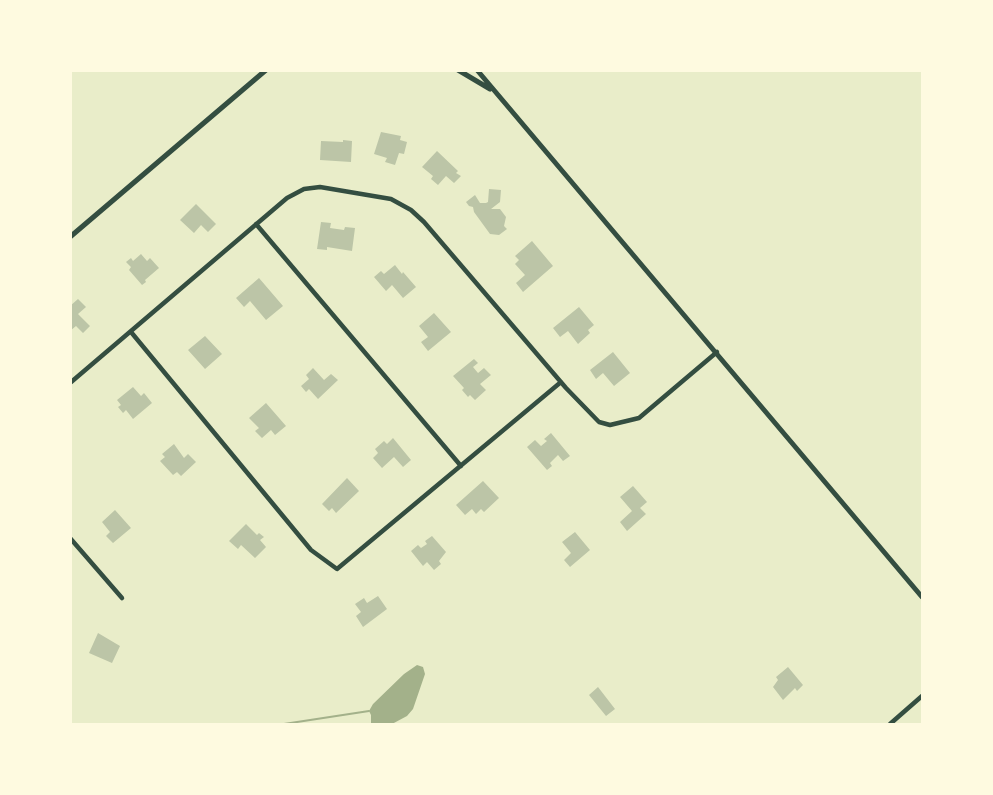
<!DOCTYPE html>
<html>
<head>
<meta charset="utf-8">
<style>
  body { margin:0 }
  #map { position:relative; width:993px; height:795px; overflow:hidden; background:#e9edc9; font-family:"Roboto Serif",serif }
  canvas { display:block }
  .frame { position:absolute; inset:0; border:72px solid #fefae0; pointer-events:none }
</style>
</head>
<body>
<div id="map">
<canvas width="993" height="795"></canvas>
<div class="frame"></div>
</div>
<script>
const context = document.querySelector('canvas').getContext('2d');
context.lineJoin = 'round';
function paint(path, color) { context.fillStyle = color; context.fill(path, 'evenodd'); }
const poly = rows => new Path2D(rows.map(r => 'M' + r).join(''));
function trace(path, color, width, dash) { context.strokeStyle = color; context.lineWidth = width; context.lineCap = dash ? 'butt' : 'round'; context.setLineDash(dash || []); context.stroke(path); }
paint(poly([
  [417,665,423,667,425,674,413,709,407,716,392,724,371,724,371,715,369,711,373,704,404,674]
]), '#a3b18a');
trace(poly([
  [284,724,369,711]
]), '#a3b18a', 2);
paint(poly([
  [381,132,401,136,400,140,407,142,404,154,399,153,395,165,385,162,387,158,374,154],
  [343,140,352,141,351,162,320,160,321,141,343,142],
  [437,151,458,171,456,173,461,176,454,183,446,176,438,185,431,179,433,176,422,167],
  [489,189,501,190,500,202,491,209,500,209,506,217,504,226,507,229,499,235,490,234,474,212,473,207,469,206,466,202,475,195,480,203,486,203,488,202],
  [196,204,216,224,208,232,201,225,194,233,180,220],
  [321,222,331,223,330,228,344,230,345,227,355,228,352,251,327,247,327,250,317,249],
  [532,241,553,266,523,292,516,283,525,275,515,264,519,260,515,256],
  [141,254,147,261,150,258,159,268,145,280,146,282,142,285,129,270,131,267,126,262,131,258,133,261],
  [395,265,402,274,403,272,416,287,403,298,392,285,386,291,374,277,381,271,384,274],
  [259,278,283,306,266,320,250,301,244,307,236,298],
  [78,299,86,307,78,314,90,326,83,333,76,326,70,331,70,306],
  [579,307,594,325,588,330,590,333,578,344,568,331,560,337,553,328],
  [434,313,451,332,428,351,421,342,428,337,419,326],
  [205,336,222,354,205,369,188,350],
  [613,352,630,373,614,386,603,373,596,379,590,370],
  [474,359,478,363,473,367,478,373,484,368,491,375,480,384,486,390,475,400,470,395,468,397,462,390,464,388,453,376],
  [313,368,324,380,331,374,338,380,318,399,309,389,306,392,301,386,309,379,306,375],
  [133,387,141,396,144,393,152,403,133,419,126,410,123,413,118,407,121,405,117,400],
  [266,403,286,426,275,435,271,430,262,438,255,431,259,428,249,418],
  [551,433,570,456,563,461,558,455,550,463,552,466,547,470,527,447,535,440,541,446,547,441,544,439],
  [393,438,411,460,403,467,394,457,382,468,373,458,378,453,375,449,384,441,387,444],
  [174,444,184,458,188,454,196,462,181,476,177,472,173,475,160,461,165,457,162,454],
  [347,478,359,491,336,513,332,508,329,511,322,504],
  [483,481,499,498,484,512,481,509,476,514,472,509,465,515,456,505],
  [633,486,647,502,640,508,646,514,627,531,620,522,632,511,620,497],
  [115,510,131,528,113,543,106,536,110,532,102,522],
  [246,524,257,535,259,533,264,537,260,540,266,547,255,558,241,545,238,549,229,541],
  [575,532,590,550,570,567,564,560,571,553,562,542],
  [432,536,446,552,439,561,441,564,434,570,427,562,423,566,411,551,418,545,421,548,427,544,425,541],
  [378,596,387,609,363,627,356,616,361,612,355,604,364,598,367,603],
  [98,633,120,646,112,663,89,653],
  [788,667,803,685,797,691,795,688,783,700,773,687,778,680,776,677],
  [598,687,615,709,606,716,589,695]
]), '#bcc5a7');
trace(poly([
  [256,224,461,466],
  [131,332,311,550,337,569,561,382],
  [70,383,287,198,304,189,320,187,391,199,411,210,424,222,566,388,599,422,610,425,639,418,717,352],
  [70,538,122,598],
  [890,724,922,696]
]), '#344e41', 4.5);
trace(poly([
  [458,70,490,89],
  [477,70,922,597],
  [70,237,266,70]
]), '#344e41', 5);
</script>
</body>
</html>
